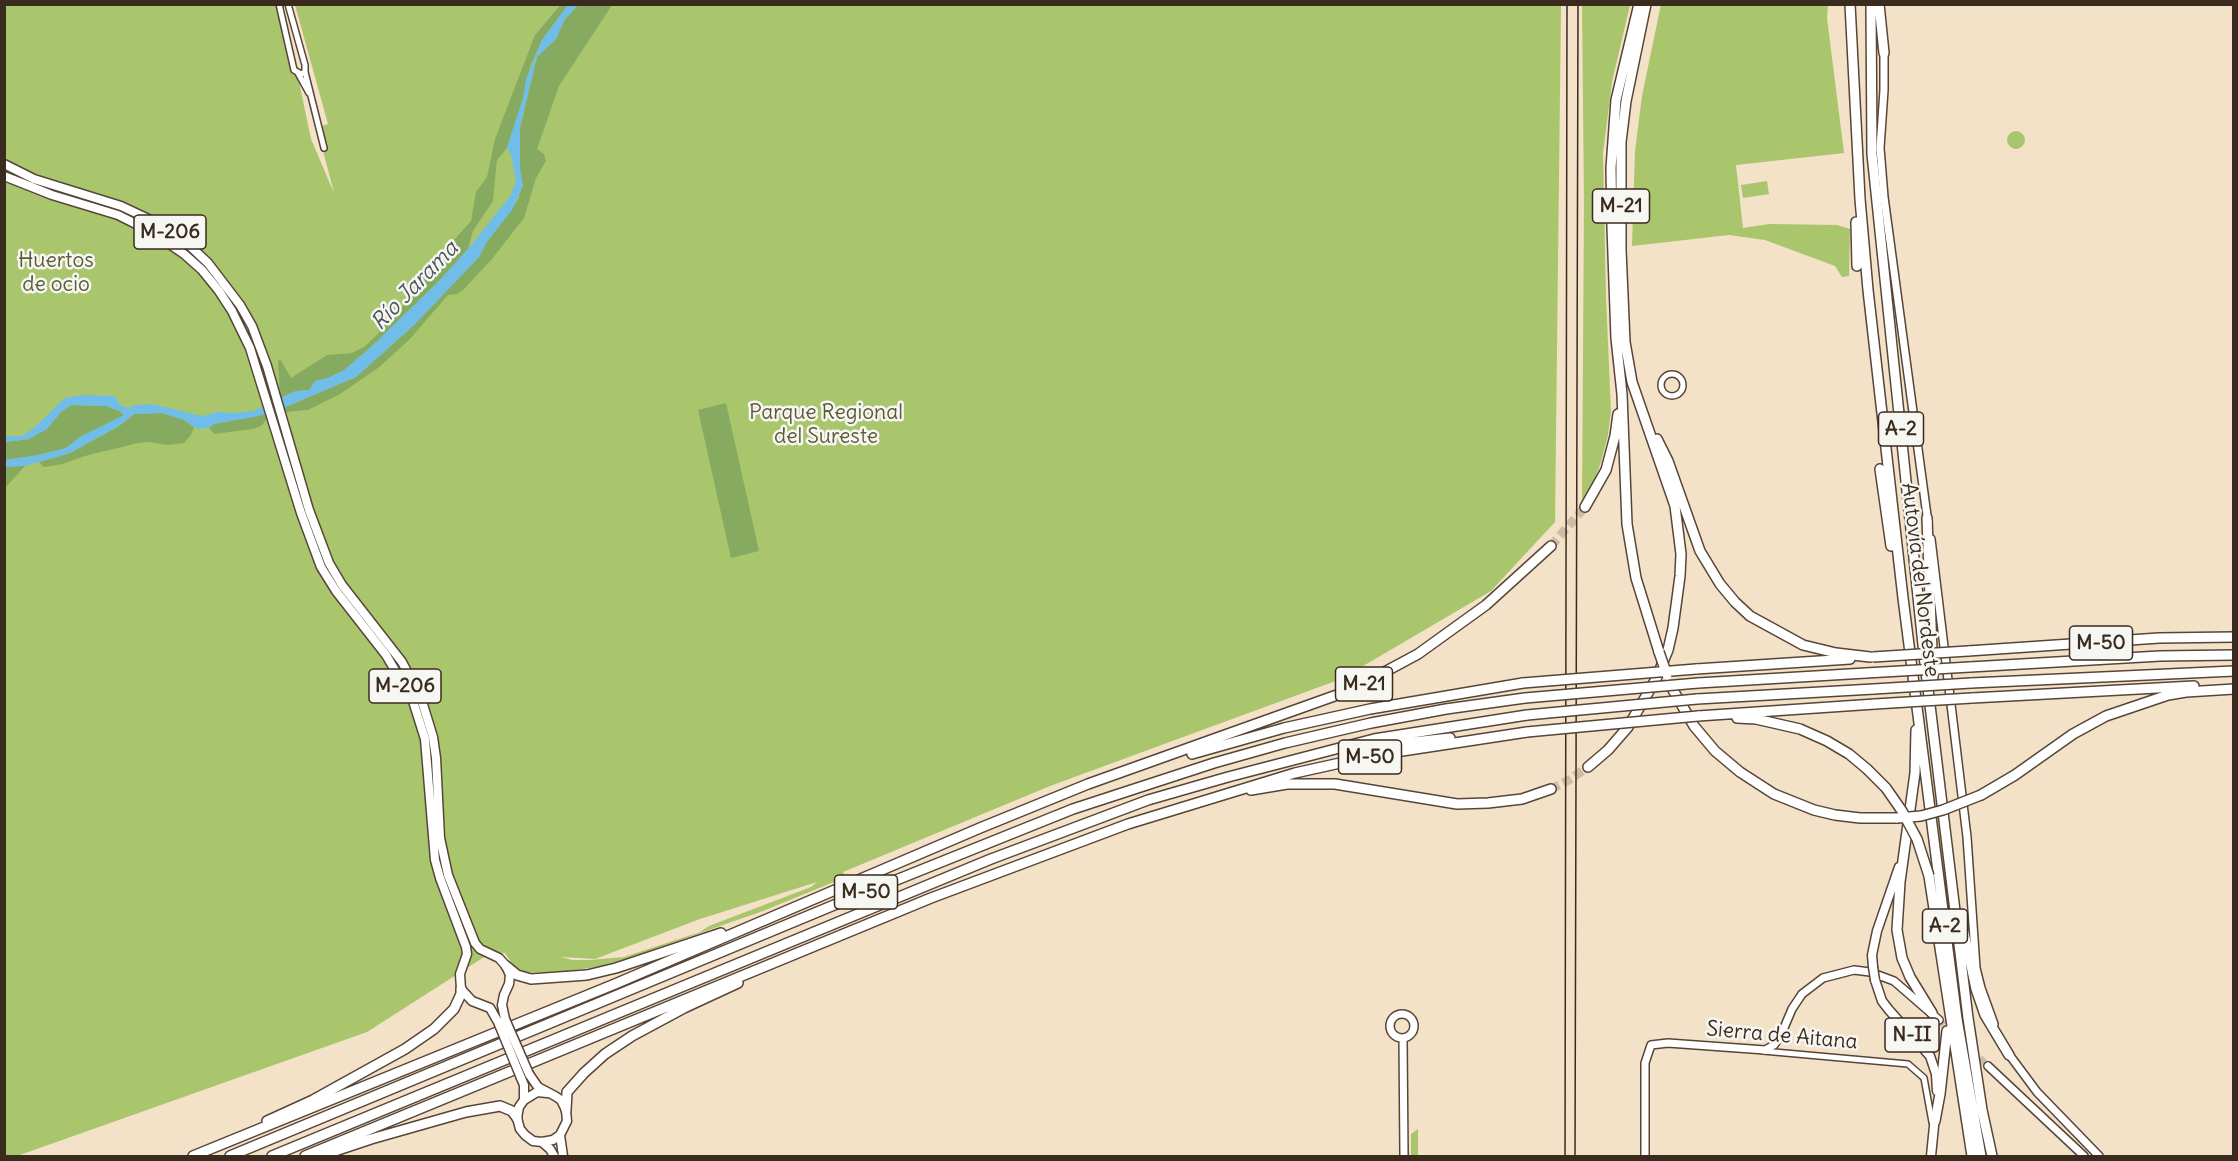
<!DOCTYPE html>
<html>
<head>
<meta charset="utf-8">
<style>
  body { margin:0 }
  #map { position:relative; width:2238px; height:1161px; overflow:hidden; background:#f3e1c8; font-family:Delius,sans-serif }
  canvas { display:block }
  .frame { position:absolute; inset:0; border:6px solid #3b2a1e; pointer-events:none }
</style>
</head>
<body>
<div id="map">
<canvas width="2238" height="1161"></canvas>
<div class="frame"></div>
</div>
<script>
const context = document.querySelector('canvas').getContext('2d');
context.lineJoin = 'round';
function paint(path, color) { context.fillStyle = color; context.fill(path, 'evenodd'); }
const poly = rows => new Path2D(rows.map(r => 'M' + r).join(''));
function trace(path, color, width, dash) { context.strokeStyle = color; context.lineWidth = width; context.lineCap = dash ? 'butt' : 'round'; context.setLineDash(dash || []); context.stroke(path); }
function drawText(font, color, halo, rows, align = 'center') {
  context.font = font + ' Delius,sans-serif'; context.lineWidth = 5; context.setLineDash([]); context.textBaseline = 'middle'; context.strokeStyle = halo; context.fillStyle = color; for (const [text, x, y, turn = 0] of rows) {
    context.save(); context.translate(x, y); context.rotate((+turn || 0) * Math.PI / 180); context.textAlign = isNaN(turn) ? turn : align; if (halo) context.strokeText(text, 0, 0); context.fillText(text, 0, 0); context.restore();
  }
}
paint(poly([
  [564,4,1561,5,1555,522,1491,591,1341,679,1050,786,843,872,846,877,763,911,634,956,602,966,569,971,524,973,516,970,505,953,492,952,367,1032,17,1156,5,1156,5,5,283,5,311,139,334,193,317,128,328,124,295,5,560,5,534,37],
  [817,882,811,887,709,926,700,932,624,957,590,960,572,960,561,957,595,959,700,919],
  [1661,4,1828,5,1827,18,1844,153,1736,165,1743,228,1769,224,1837,225,1850,229,1849,276,1842,277,1835,266,1765,240,1729,235,1632,246,1635,151,1642,96],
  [1582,5,1630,5,1612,82,1603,153,1606,298,1611,411,1608,435,1601,462,1592,487,1582,501,1584,205],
  '2007 140a9 9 0 1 1 18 0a9 9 0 1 1-18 0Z',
  [1767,181,1769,194,1743,198,1741,185],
  [1418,1129,1418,1156,1411,1156,1411,1134]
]), '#a9c66d');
paint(poly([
  [560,5,568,5,542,40,530,67,523,98,507,148,497,160,493,201,473,231,468,249,438,282,370,348,344,370,328,378,315,381,309,390,296,391,280,398,278,361,280,359,291,378,327,355,352,353,364,347,379,333,377,327,383,326,408,301,405,295,471,221,476,192,487,177,495,139,535,35],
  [578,5,612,5,559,86,537,149,544,154,546,161,536,178,524,218,492,259,464,289,457,294,448,295,409,340,378,368,340,394,308,410,286,412,283,408,356,377,414,325,479,257,486,243,519,198,520,128,537,57,556,39,565,19],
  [726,403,759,551,731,558,698,410],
  [72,405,106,406,120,411,124,416,80,437,66,448,39,455,5,460,5,442,29,439,46,429,62,410],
  [162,413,184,420,194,427,191,435,184,443,167,445,149,442,138,443,85,456,63,464,44,467,39,462,70,453,119,426,134,414],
  [265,414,267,419,261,426,253,429,214,434,209,428,214,424],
  [13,465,25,466,5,488,5,467]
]), '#86ab60');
paint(poly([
  [568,5,578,5,565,19,556,39,537,57,534,68,520,128,520,169,523,186,512,210,486,243,479,257,414,325,356,377,281,409,254,417,214,424,209,428,198,429,184,420,162,413,134,414,119,426,70,453,25,466,5,467,5,460,39,455,66,448,80,437,124,415,120,411,106,406,72,405,62,411,47,429,29,439,5,442,5,436,22,436,35,427,65,398,83,395,115,396,121,406,130,408,134,405,152,404,202,416,218,412,233,413,253,411,296,391,309,390,315,381,328,378,344,370,370,348,438,282,468,249,511,195,516,181,511,155,507,148,523,98,526,79,542,40]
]), '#71bdea');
trace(poly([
  [1939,1020,1953,1033],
  [1972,1051,1988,1066]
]), '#cebca6', 7, [7, 3.5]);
trace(poly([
  [1551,546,1585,507],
  [1551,789,1569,780,1588,767]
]), '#cebca6', 9, [9, 4.5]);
const street = poly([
  [279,4,294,70,301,74,305,72],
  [288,4,305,65,305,72,324,148],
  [298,73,309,93],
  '1661 385a11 11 0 1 1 22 0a11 11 0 1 1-22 0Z',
  [1763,1051,1908,1064,1924,1078,1932,1122]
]);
const secondary = poly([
  [1884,53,1884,90,1880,148,1884,197,1928,523],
  [1931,539,1967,837,1976,968,1981,988,1994,1024],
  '1390 1026a12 12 0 1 1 24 0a12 12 0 1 1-24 0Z',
  [1403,1038,1404,1156],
  [2008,1053,2037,1092,2099,1156],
  [1988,1066,2084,1156],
  [1645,1156,1645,1063,1651,1045,1668,1043,1765,1050,1774,1045,1781,1035,1792,1009,1802,994,1823,978,1854,970,1870,972,1894,981,1939,1020]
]);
const primary = poly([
  [4,164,34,179,121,206,155,222,190,246,208,263,240,305,252,326,267,366,309,510,329,563,342,585,402,662,421,698,433,737,436,758,440,838,448,875,475,943,480,949,499,958,506,966,510,975,509,984,504,995,502,1005,505,1019],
  [4,176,52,195,118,215,150,231,184,254,202,270,219,291,232,311,250,348,301,513,321,567,336,591,386,655,413,701,425,739,435,860,440,878,466,947,467,954,460,974,461,989,472,1001,490,1008,498,1022],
  [1873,967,1872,955,1877,931,1899,867],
  [1875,980,1882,1001,1889,1010,1930,1056,1936,1074,1937,1091],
  [529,1074,538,1087,555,1096,561,1100,566,1110,567,1121,560,1135,553,1140,542,1142,533,1141,525,1135,520,1129,517,1118,519,1107,524,1100,537,1092,547,1093],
  [521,1078,524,1085,524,1100],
  [560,1135,563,1156],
  [542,1142,550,1149,554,1156],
  [1931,1156,1935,1116]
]);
const highway = poly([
  [1639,4,1616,100,1611,168,1612,227,1616,338,1622,394,1627,524,1636,578,1659,652],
  [1850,4,1860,199,1868,290,1903,598,1945,926,1957,1019,1981,1156],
  [1871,4,1872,154,1925,664,1968,1018,1982,1110,1992,1156],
  [1879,4,1884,53],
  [1856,222,1857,266],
  [1657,439,1668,461,1700,551,1720,584,1735,602,1750,616,1803,645,1836,653,1870,657],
  [1880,469,1891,546],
  [1585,507,1606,470,1615,436,1618,414],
  [1927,518,1933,677],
  [1968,651,2159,638,2234,637],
  [1970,667,2160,656,2234,655],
  [1696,669,1850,659],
  [1698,683,1866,673],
  [1971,683,2234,671],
  [1673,690,1694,726,1715,751,1740,772,1774,794,1814,810,1835,815,1860,818,1897,818],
  [1972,698,2194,686],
  [1697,699,1874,689],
  [1698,716,1875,704],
  [1737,718,1756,719,1800,729,1827,741,1849,754,1867,769],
  [1916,730,1915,773,1900,882,1897,930,1902,958,1910,977,1932,1013],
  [1359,748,1450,738],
  [1192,754,1284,728,1370,709,1523,683],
  [1588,767,1608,750,1628,727,1656,679,1668,650,1673,628,1680,576,1681,554,1675,506,1632,382,1625,342,1621,250,1621,142,1626,101,1646,4],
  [1251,790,1287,784,1335,784,1457,804,1488,803,1522,799,1551,789],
  [1981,795,2015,775,2073,734,2106,716,2168,695,2186,692,2234,689],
  [1929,876,1972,1156],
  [1962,923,1976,989,1985,1015,2009,1055],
  [506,966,517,975,531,979,587,975,616,968,721,933],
  [566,1110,567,1092,584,1073,605,1054,632,1036,684,1008,738,983],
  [267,1121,313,1100,405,1049,434,1029,454,1009,461,994,461,989],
  [1935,1121,1940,1094,1947,1031],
  [193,1156,615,984,980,828,1088,784,1351,690,1418,654,1486,605,1551,546],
  [230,1156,839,903,1073,809,1214,763,1285,743,1371,723,1446,709,1525,698],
  [272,1156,991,859,1148,800,1228,777,1374,739,1527,715],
  [305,1156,931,898,1128,824,1295,773,1376,755,1527,732],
  [320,1156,371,1139,466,1112,500,1106,512,1111,517,1118]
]);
trace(street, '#574538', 8);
trace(secondary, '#574538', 10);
trace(primary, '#574538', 11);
trace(highway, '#574538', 12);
trace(street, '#fff', 5);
trace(secondary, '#fff', 7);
trace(primary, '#fff', 8);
trace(highway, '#fff', 9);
trace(poly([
  [1565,1156,1567,4],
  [1575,1156,1578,4]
]), '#3b2a1e', 1.5);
const primaryBridge = poly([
  [1873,967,1875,980],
  [505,1019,529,1074],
  [498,1022,521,1078]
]);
const highwayBridge = poly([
  [1659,652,1667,675],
  [1873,657,1968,651],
  [1866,673,1970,667],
  [1523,683,1696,669],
  [1874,689,1971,683],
  [1525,698,1698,683],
  [1875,704,1972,698],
  [1527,715,1697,699],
  [1527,732,1698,716],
  [1867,769,1886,788,1902,811,1917,839,1929,876],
  [1897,818,1921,816,1943,810,1981,795]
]);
trace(primaryBridge, '#574538', 11, []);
trace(highwayBridge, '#574538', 12, []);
trace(primaryBridge, '#fff', 8);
trace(highwayBridge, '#fff', 9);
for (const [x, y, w] of [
  [1621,206,57],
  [170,232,72],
  [1901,429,45],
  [2101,643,63],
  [1364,684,57],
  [405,686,72],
  [1370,757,63],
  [866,892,63],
  [1945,926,45],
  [1912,1035,54]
]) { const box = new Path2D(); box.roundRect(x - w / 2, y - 17, w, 34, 4.5); context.fillStyle = '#f6f6f2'; context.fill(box); trace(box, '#3b2a1e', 1.5); }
drawText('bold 20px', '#3b2a1e', null, [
  ["M-21",1621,206],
  ["M-206",170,232],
  ["A-2",1901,429],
  ["M-50",2101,643],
  ["M-21",1364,684],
  ["M-206",405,686],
  ["M-50",1370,757],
  ["M-50",866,892],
  ["A-2",1945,926],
  ["N-II",1912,1035]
]);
drawText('21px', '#5c5936', '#f6f6f2', [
  ["Huertos",56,261],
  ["de ocio",56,285],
  ["Parque Regional",826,413],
  ["del Sureste",826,437]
]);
drawText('21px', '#3b2a1e', '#f6f6f2', [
  ["Autovía del Nordeste",1920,580,83],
  ["Sierra de Aitana",1782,1036,5]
]);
drawText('italic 22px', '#4b565b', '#f6f6f2', [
  ["Río Jarama",415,286,-46]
]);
</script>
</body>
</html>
